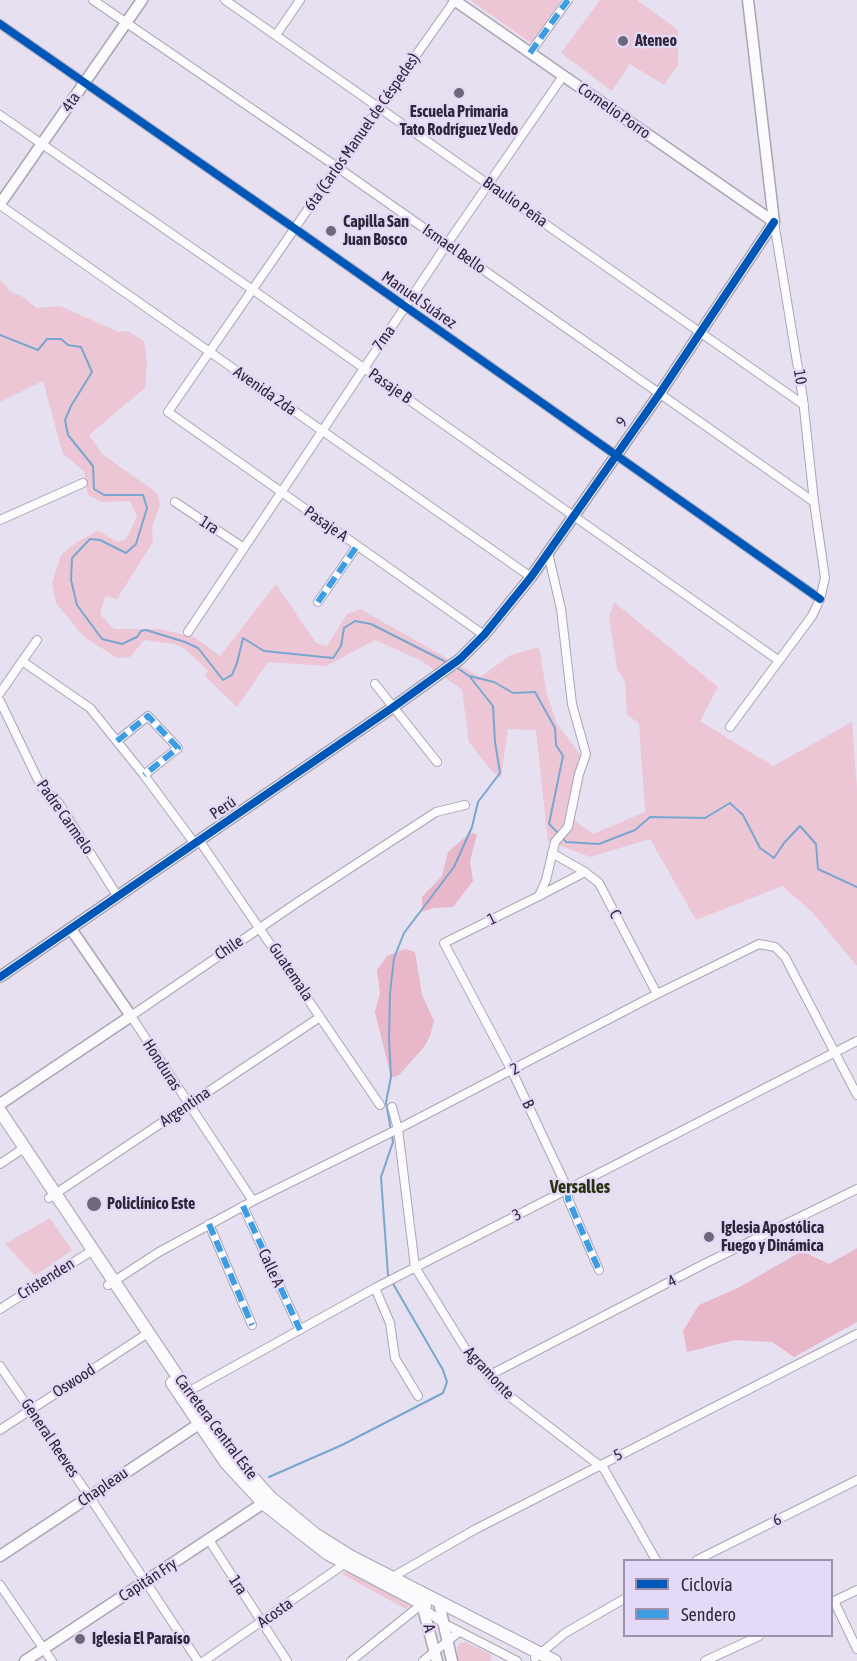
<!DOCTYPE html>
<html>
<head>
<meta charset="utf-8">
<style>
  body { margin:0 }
  #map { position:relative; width:857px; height:1661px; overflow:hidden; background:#e6e0f1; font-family:"Asap Condensed",sans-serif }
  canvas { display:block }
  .legend { position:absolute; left:623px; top:1559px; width:210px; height:78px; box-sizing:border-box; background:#e5d9f8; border:2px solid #9c91ac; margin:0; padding:8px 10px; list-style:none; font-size:18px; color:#2f263a }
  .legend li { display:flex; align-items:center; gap:12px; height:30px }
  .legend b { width:30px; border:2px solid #9c91ac }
</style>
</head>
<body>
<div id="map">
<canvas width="857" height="1661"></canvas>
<ul class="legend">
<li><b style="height:8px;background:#0057b8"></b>Ciclovía</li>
<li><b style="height:8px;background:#3d9ce2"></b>Sendero</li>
</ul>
</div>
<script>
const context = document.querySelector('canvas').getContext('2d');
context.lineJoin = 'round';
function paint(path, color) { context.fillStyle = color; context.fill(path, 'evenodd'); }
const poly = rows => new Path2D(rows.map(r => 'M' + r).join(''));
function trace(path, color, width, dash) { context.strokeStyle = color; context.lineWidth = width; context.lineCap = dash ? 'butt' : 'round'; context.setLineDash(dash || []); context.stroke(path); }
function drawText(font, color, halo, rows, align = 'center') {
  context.font = font + ' "Asap Condensed",sans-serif'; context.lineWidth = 5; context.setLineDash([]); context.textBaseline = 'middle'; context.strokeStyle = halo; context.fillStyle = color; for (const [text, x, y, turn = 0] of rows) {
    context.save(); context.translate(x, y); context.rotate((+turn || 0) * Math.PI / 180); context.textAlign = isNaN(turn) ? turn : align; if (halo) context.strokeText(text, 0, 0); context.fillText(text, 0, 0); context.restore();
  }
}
paint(poly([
  [470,0,561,0,531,43],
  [600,0,637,0,678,30,678,65,664,85,630,64,612,91,561,53],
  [0,280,10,291,23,297,37,308,60,306,119,332,128,331,144,341,147,363,145,388,89,435,102,454,157,493,160,505,152,527,153,542,117,599,105,596,100,614,114,629,159,629,194,637,220,656,276,584,316,643,327,646,347,614,360,609,480,677,511,655,539,647,547,695,557,724,580,754,571,818,593,834,645,812,639,723,627,715,625,682,617,668,609,618,614,602,718,687,700,721,773,766,852,722,857,789,857,966,811,911,782,886,696,920,650,839,590,857,548,841,536,730,508,729,501,778,489,768,469,742,462,690,422,661,375,640,326,666,268,662,237,707,205,676,208,671,185,649,175,644,144,640,130,657,117,658,83,636,56,603,52,583,61,555,77,542,98,531,118,542,126,539,137,517,130,501,102,502,88,495,84,471,63,454,43,381,0,402],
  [50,1218,72,1250,35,1276,5,1244],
  [347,1570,412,1604,406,1609,342,1574],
  [465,1642,492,1655,490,1660,492,1661,458,1661,457,1648,460,1643]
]), '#ecc6d5');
paint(poly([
  [470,833,477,834,470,861,473,881,453,907,433,908,422,912,422,897,442,876,448,852],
  [405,949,415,952,422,995,434,1021,430,1036,424,1047,398,1076,391,1077,375,1012,380,993,377,970,387,956],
  [857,1248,857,1322,794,1357,772,1342,734,1340,687,1352,683,1331,699,1305,738,1288,802,1251,829,1264]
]), '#e8b7c9');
trace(poly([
  [0,335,38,350,47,339,61,339,68,345,81,347,92,372,71,406,65,420,68,435,93,466,94,489,104,495,143,495,147,508,136,544,126,553,100,540,90,539,72,558,71,580,77,605,102,639,122,644,137,637,141,631,146,630,185,642,198,648,223,680,232,675,237,663,243,638,264,651,333,658,341,646,344,628,355,621,371,624,448,663],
  [456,667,469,676,494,682,513,693,535,692,555,728,556,745,563,756,549,824,558,833],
  [562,837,566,842,599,844,635,830,650,817,705,818,730,803,743,815,760,848,774,858,784,843,800,826,816,844,818,869,857,887],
  [269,1477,342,1445,443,1393,447,1382,443,1370,388,1275,381,1177,393,1142,386,1102,391,1077,389,1039,390,993,394,958,404,933,454,867,472,827,478,802,500,773,495,742,493,706,470,677]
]), '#79a6cf', 2);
const street = poly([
  [93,0,337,167,814,502],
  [225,0,804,405],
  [455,0,337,167,168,412,484,635],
  [0,24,294,228,820,599],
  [276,35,300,0],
  [530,53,568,0],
  [0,115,253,290,778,660],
  [0,205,531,577],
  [175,502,244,548],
  [0,520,83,483],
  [548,553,561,609,572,704,586,754,579,774,568,827,555,842,546,880,539,896,444,943,512,1071,568,1190,568,1199,599,1270],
  [318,602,357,546],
  [188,632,447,244,563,76],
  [22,661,90,708,144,775,195,844],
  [375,684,437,762],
  [0,693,37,640],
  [0,701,42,788,58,802,118,897],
  [730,727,812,616,820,599,825,578,814,502,803,399,774,222],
  [117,741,148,716,178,748,144,775],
  [199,840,380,1105],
  [552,853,585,872,599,883,657,994],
  [539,896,585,872],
  [392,1107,398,1129,415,1267,468,1353,500,1389,604,1469,656,1560],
  [0,1164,24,1148],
  [49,1198,320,1017],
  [253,1201,131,1016,298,902,436,812,465,805],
  [243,1206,300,1330],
  [209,1224,252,1325],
  [108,1285,159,1252,253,1201,398,1129,657,994,759,944,775,947,785,957,857,1095],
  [375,1288,390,1323,395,1358,418,1396],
  [0,1309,93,1250],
  [0,1366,89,1496,198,1661],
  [488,1376,704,1264,857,1189],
  [184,1394,375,1288,857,1041],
  [0,1430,148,1333],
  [209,1540,287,1661],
  [697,1560,857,1480],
  [389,1579,474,1530,857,1334],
  [0,1585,52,1661],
  [834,1601,857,1649],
  [832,1602,857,1590],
  [423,1608,443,1623,517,1661],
  [535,1658,565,1633,624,1599],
  [204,1661,340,1567,347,1560],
  [351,1661,422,1604],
  [423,1661,459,1632],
  [705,1661,759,1636]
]);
const secondary = poly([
  [454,0,774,222],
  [748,0,774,222],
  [0,204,142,0],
  [0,977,392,708,460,659,484,635,531,577,660,393,774,222],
  [0,1104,131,1016,71,929],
  [0,1556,205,1420],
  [423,1597,422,1604,437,1661],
  [439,1603,452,1661],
  [25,1661,268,1500]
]);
const primary = poly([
  [0,1111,206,1419,233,1456,271,1498,315,1534,350,1556,555,1661],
  [172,1383,226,1463,264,1504,328,1554,425,1605]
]);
trace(street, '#aba4b4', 10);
trace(secondary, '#aba4b4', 13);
trace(primary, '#aba4b4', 14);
trace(street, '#fbfafd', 8);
trace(secondary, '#fbfafd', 10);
trace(primary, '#fbfafd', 12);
trace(poly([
  [530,53,568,0],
  [318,602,357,546],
  [117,741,148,716,178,748,144,775],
  [568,1190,568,1199,599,1270],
  [243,1206,300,1330],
  [209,1224,252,1325]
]), '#3d9ce2', 6, [12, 6]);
trace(poly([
  [0,24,294,228,820,599],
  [0,977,392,708,460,659,484,635,531,577,660,393,774,222]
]), '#0057b8', 8);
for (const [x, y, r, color] of [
  [623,41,6,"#6f677a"],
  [459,93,6,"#6f677a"],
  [331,231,6,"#6f677a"],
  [94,1204,8,"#6f677a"],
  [709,1237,6,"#6f677a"],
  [80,1639,6,"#6f677a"]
]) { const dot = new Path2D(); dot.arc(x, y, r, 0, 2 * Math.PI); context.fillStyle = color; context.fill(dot); trace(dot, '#e5d9f8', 2); }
drawText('bold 16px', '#2f263a', '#e5d9f8', [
  ["Ateneo",635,41],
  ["Escuela Primaria",459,112,"center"],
  ["Tato Rodríguez Vedo",459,130,"center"],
  ["Capilla San",343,222],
  ["Juan Bosco",343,240],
  ["Policlínico Este",107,1204],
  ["Iglesia Apostólica",721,1228],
  ["Fuego y Dinámica",721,1246],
  ["Iglesia El Paraíso",92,1639]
], 'left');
drawText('16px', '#2f263a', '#e5d9f8', [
  ["4ta",71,102,-56],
  ["Cornelio Porro",614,111,35],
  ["6ta (Carlos Manuel de Céspedes)",362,132,-55],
  ["Braulio Peña",515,202,35],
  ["Ismael Bello",454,249,35],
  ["Manuel Suárez",419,300,35],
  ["7ma",384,338,-55],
  ["10",800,377,81],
  ["Pasaje B",390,386,35],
  ["Avenida 2da",265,391,35],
  ["9",622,422,-55],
  ["Pasaje A",326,524,35],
  ["1ra",209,525,33],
  ["Perú",223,808,-34],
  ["Padre Carmelo",65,817,55],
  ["C",615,914,62],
  ["1",492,919,-26],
  ["Chile",229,948,-34],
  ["Guatemala",291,972,56],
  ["Honduras",162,1065,57],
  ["2",515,1069,-28],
  ["B",528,1104,65],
  ["Argentina",185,1107,-34],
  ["3",517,1215,-26],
  ["Calle A",271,1268,65],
  ["Cristenden",46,1279,-32],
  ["4",672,1281,-27],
  ["Agramonte",489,1373,47],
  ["Oswood",74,1381,-33],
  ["Carretera Central Este",216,1427,53],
  ["General Reeves",50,1438,56],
  ["5",618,1455,-27],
  ["Chapleau",103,1487,-34],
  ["6",777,1520,-27],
  ["Capitán Fry",148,1580,-33],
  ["1ra",238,1585,57],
  ["Acosta",275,1613,-35],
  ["A",429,1628,76]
]);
drawText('bold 18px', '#29340f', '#e5d9f8', [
  ["Versalles",580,1187]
]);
</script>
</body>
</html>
